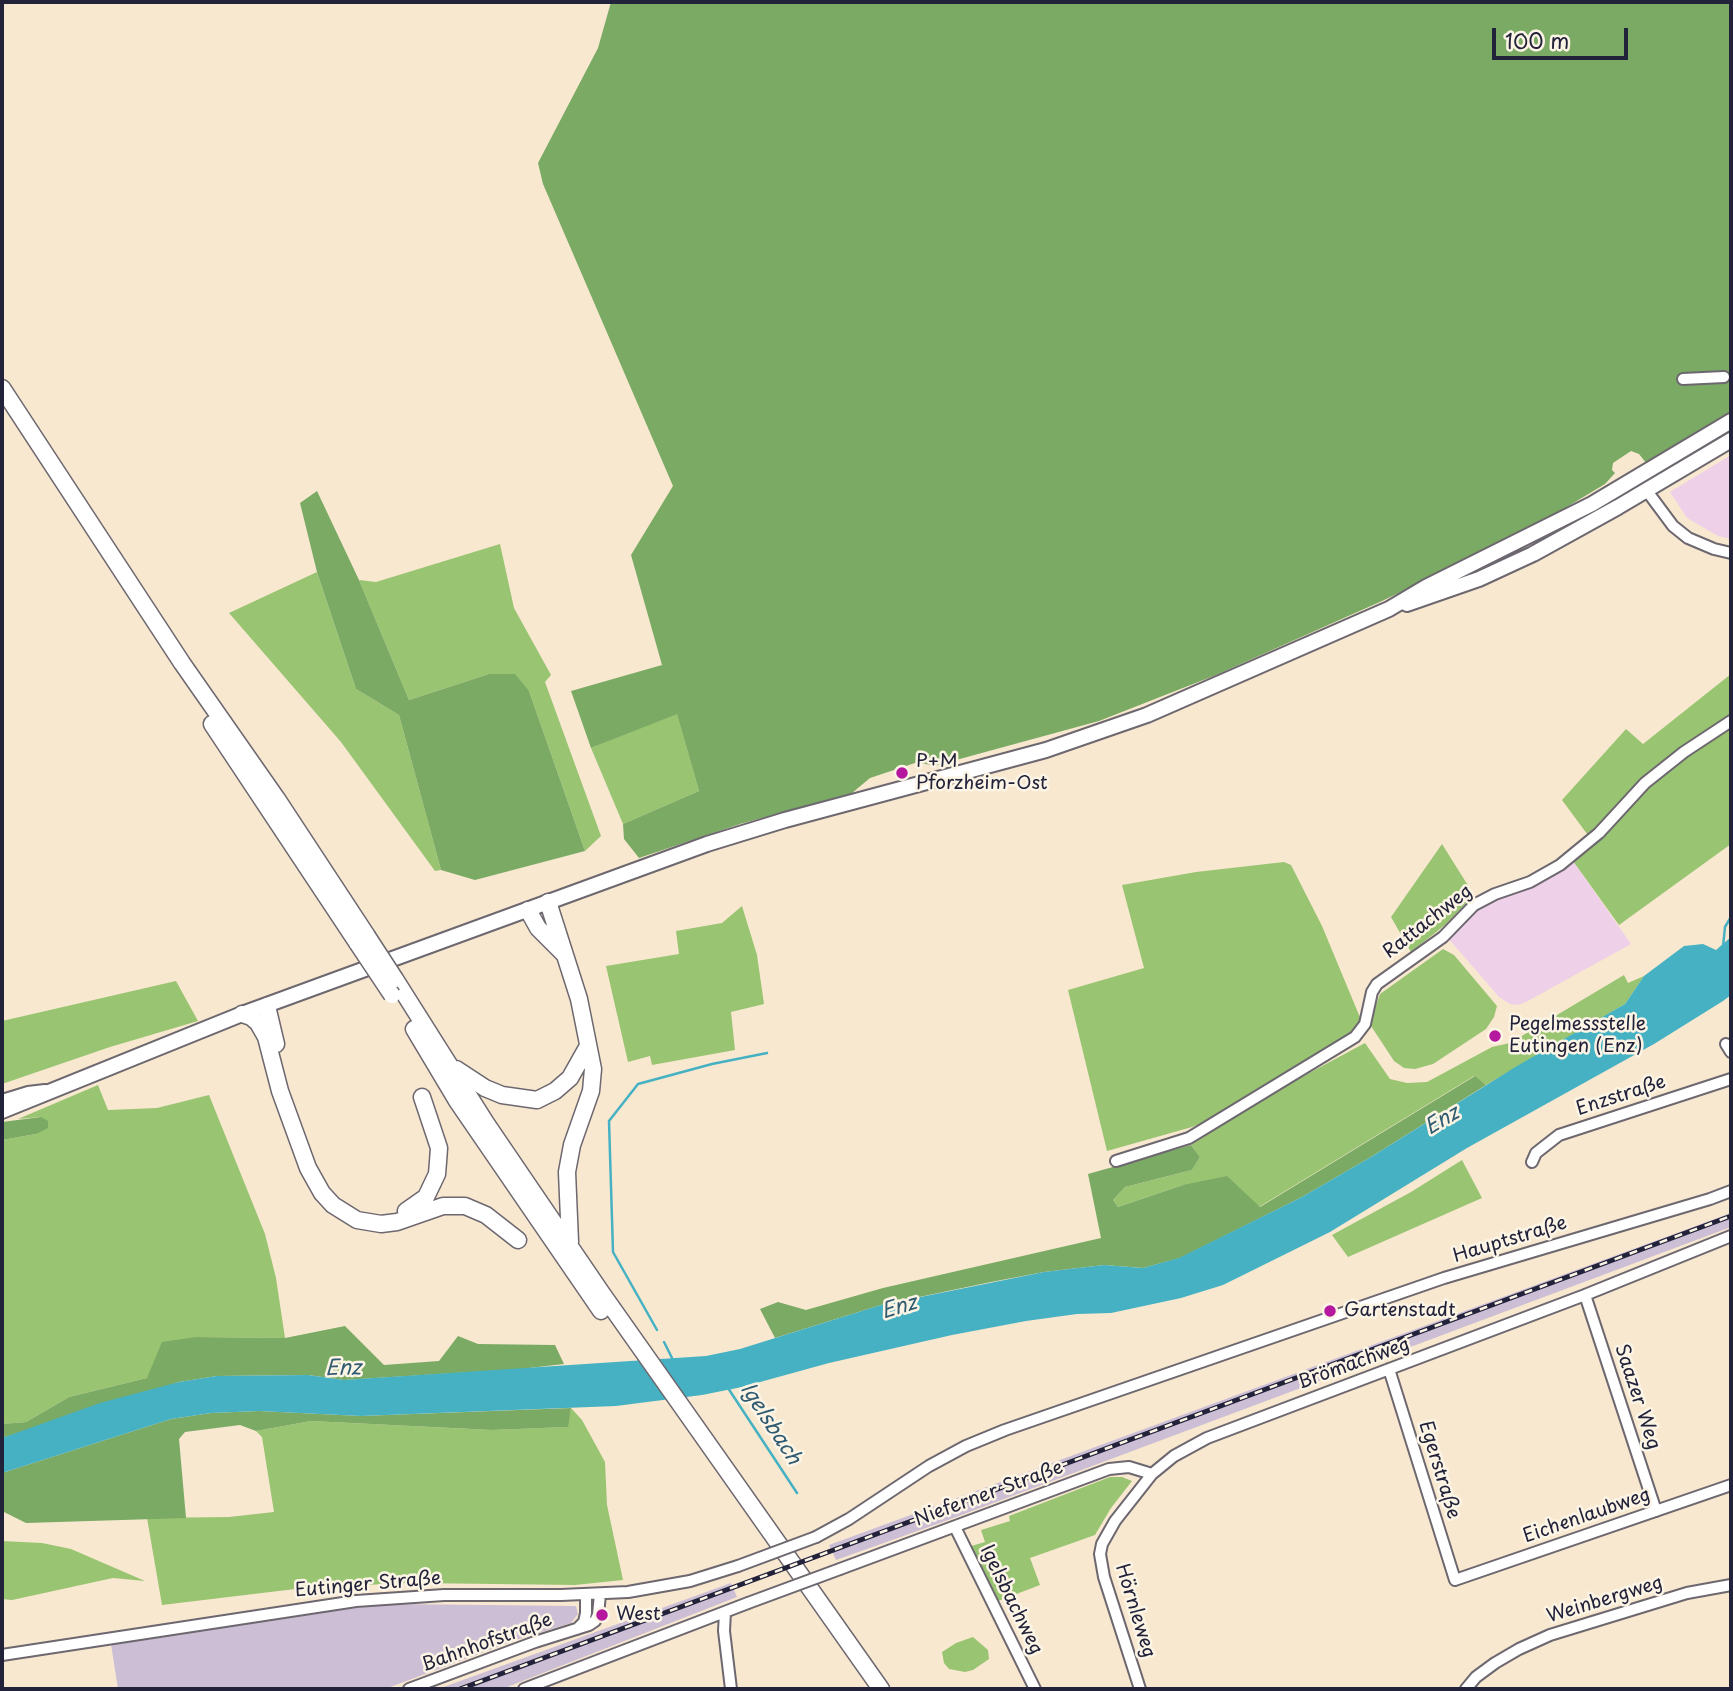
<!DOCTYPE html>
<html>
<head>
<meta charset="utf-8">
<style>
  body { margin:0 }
  #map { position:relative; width:1733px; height:1691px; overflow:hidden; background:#f8e8d0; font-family:"Playpen Sans",sans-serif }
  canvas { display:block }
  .frame { position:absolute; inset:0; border:4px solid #22223b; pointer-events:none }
  .scale { position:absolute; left:1492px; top:28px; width:136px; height:32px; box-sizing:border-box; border:4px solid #22223b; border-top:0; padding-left:9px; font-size:21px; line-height:24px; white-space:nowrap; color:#22223b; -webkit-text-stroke:5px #fcf5e5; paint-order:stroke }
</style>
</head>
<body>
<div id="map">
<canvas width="1733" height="1691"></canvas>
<div class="frame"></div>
<div class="scale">100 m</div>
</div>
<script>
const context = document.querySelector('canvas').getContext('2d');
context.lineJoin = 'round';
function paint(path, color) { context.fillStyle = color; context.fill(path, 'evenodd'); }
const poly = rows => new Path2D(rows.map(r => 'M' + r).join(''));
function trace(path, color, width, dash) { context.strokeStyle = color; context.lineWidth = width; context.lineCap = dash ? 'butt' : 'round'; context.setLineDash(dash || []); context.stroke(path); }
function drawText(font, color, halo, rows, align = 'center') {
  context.font = font + ' "Playpen Sans",sans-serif'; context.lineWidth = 5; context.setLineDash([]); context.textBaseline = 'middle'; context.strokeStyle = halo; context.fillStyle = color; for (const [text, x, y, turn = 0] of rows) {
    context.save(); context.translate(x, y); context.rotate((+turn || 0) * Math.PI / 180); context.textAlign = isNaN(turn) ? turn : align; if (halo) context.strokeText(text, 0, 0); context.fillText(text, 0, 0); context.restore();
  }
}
paint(poly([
  [1731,455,1731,539,1718,536,1687,518,1670,492],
  [1573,861,1631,944,1526,1002,1518,1005,1510,1004,1499,997,1448,938,1481,905,1547,878]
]), '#eed0e8');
paint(poly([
  [1731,1213,1731,1227,940,1523,836,1560,829,1545],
  [731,1583,737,1597,502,1689,438,1689],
  [395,1604,576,1606,578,1614,571,1623,519,1639,385,1689,118,1689,111,1644,317,1612]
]), '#ccbed4');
paint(poly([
  [500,544,514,608,551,675,545,682,601,836,585,851,529,691,489,674,409,700,359,580,376,582],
  [317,572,356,689,399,715,441,870,435,871,341,742,229,613],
  [1731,674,1731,844,1619,925,1573,861,1593,842,1562,800,1626,729,1643,744],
  [677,713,699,791,623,824,591,748],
  [1442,844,1474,895,1445,925,1411,952,1391,917],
  [1284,862,1291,865,1322,926,1364,1027,1239,1108,1192,1127,1107,1151,1068,990,1144,968,1122,885,1196,872],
  [742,906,757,955,764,1004,731,1012,735,1050,652,1065,650,1056,628,1062,606,966,679,954,676,931,722,923],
  [1443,949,1454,955,1497,1006,1494,1017,1486,1029,1433,1064,1415,1069,1404,1068,1394,1061,1371,1026,1375,1008,1380,994],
  [1624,975,1628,983,1644,976,1625,1004,1486,1085,1474,1076,1259,1207,1183,1185,1118,1207,1113,1200,1125,1187,1192,1170,1200,1157,1191,1145,1272,1093,1365,1043,1390,1079,1407,1083,1427,1082,1492,1047,1510,1043],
  [176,981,198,1021,110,1047,2,1084,2,1021],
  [98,1085,108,1110,157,1108,209,1095,265,1234,276,1278,285,1338,196,1337,147,1378,69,1397,26,1422,2,1424,2,1140,36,1134,41,1117,18,1119],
  [1462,1160,1482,1198,1348,1257,1332,1235,1411,1192],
  [571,1408,582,1420,605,1462,607,1505,623,1580,575,1585,414,1583,312,1587,162,1605,147,1518,229,1517,274,1512,262,1437,256,1431,311,1421,492,1430,567,1427],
  [1110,1477,1122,1477,1132,1481,1111,1508,1095,1535,1030,1558,1040,1585,998,1601,993,1597,968,1547,985,1542,981,1530,1010,1521,1009,1516],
  [2,1541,42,1543,71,1549,145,1581,113,1578,12,1600,2,1599],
  [973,1637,988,1650,989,1659,973,1670,965,1672,949,1669,944,1663,942,1652,956,1643]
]), '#99c472');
paint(poly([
  [611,2,1731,2,1731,412,1647,464,1639,454,1631,451,1613,463,1612,470,1615,473,1605,484,1555,514,1479,554,1382,601,1216,675,1099,721,934,766,918,762,870,778,852,793,740,824,639,858,624,839,623,824,699,791,677,714,591,748,571,691,662,665,631,555,673,486,543,184,538,163,598,48],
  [317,491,359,580,409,700,489,674,515,674,529,691,585,851,475,880,441,870,399,715,356,689,317,572,300,503],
  [1475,1076,1486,1085,1371,1157,1302,1197,1180,1258,1143,1268,1104,1265,1044,1272,991,1282,881,1305,775,1338,760,1309,778,1302,806,1310,883,1288,1101,1238,1088,1174,1191,1145,1200,1157,1192,1170,1125,1187,1113,1200,1118,1207,1183,1185,1227,1176,1260,1207],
  [41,1117,48,1121,48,1128,36,1134,2,1140,2,1122],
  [345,1326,384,1365,439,1361,458,1336,478,1344,555,1345,564,1364,520,1369,344,1380,308,1375,217,1376,179,1382,2,1438,2,1424,26,1422,69,1397,147,1378,162,1342,196,1337,285,1338],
  [571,1408,568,1427,492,1430,311,1421,256,1431,240,1425,185,1432,179,1439,186,1518,26,1523,2,1511,2,1473,171,1419,211,1413,259,1411,361,1416]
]), '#7aaa64');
paint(poly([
  [1731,937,1731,995,1723,1001,1654,1044,1467,1148,1330,1232,1223,1285,1181,1298,1111,1313,1077,1314,1026,1321,952,1335,829,1363,742,1387,702,1395,616,1406,361,1416,259,1411,211,1413,171,1419,2,1473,2,1438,100,1403,179,1382,217,1376,308,1375,344,1380,706,1356,740,1349,881,1305,1044,1272,1104,1265,1143,1268,1179,1258,1302,1197,1371,1157,1517,1066,1625,1004,1644,976,1684,946,1703,944,1716,950]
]), '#45b1c3');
trace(poly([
  [1723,947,1725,927,1731,917],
  [657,1330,613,1252,609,1121,638,1084,712,1064,767,1053],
  [664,1342,672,1358],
  [728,1388,797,1493]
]), '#45b1c3', 2.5);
const minor = poly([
  [1683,379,1724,377],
  [1647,491,1673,526,1688,538,1714,549,1731,553],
  [1726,1044,1731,1052],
  [2,1100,28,1092,45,1090],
  [1116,1161,1189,1138,1355,1037,1365,1024,1372,992,1377,984,1443,937,1474,905,1495,894,1530,882,1560,865,1599,833,1645,783,1684,752,1731,721],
  [1532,1162,1536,1153,1559,1135,1731,1079],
  [1585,1295,1656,1511],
  [1389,1369,1455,1580,1731,1485],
  [955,1527,1035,1689],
  [816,1537,849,1519,929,1466,966,1446,1005,1430,1444,1278,1710,1199,1731,1191],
  [840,1569,1109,1469,1129,1467,1152,1474],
  [725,1612,724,1631,731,1689],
  [577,1629,584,1622,586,1613,586,1595],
  [2,1655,356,1601,444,1595,561,1595,628,1592,690,1581,738,1566],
  [409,1689,535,1642,589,1625,595,1621,598,1615,600,1594],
  [524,1689,748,1603],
  [1140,1689,1104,1577,1100,1554,1102,1544,1115,1521,1152,1474,1174,1456,1207,1438,1585,1295,1731,1236],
  [1466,1689,1476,1677,1495,1663,1519,1649,1550,1635,1687,1593,1731,1585]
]);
const major = poly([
  [1407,604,1479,579,1533,554,1618,507,1731,440],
  [2,1111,242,1014,707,844,785,820,1046,750,1147,715,1389,609,1426,587,1592,504,1731,421]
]);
const highway = poly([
  [2,388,182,663,277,799,367,936],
  [212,724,358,944],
  [548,902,579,999,593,1069,591,1091,572,1145,567,1172,570,1242],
  [528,910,538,928,564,954],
  [395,979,486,1123,601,1292,881,1689],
  [267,1006,276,1044],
  [242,1014,251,1017,258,1023,266,1037,280,1091,308,1168,322,1193,333,1205,357,1220,381,1224,397,1222,443,1206,465,1206,486,1215,518,1240],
  [414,1029,457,1101,601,1311],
  [456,1069,485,1088,502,1095,537,1100,555,1091,570,1078,588,1046],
  [406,1211,426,1197,437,1174,438,1162,439,1148,422,1097]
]);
trace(minor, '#6d676f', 14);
trace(major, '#6d676f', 18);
trace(highway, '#6d676f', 19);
trace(minor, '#fff', 10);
trace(major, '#fff', 14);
trace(highway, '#fff', 16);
const rail = poly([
  [460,1689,1731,1216]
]);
trace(rail, '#22223b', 5);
trace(rail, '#fcf5e5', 2.5, [8]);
const minorBridge = poly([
  [738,1566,816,1537],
  [748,1603,840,1569]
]);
const highwayBridge = poly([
  [367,936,395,979],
  [358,944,392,995]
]);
trace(minorBridge, '#6d676f', 14, []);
trace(highwayBridge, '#6d676f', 19, []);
trace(minorBridge, '#fff', 10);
trace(highwayBridge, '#fff', 16);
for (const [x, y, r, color] of [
  [902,773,7,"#b5179e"],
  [1495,1036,7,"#b5179e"],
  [1330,1311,7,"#b5179e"],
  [602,1615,7,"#b5179e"]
]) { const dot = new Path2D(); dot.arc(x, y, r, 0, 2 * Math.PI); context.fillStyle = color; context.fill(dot); trace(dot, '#fcf5e5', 2.5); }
drawText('19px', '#22223b', '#fcf5e5', [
  ["P+M",916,762],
  ["Pforzheim-Ost",916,784],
  ["Pegelmessstelle",1509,1025],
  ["Eutingen (Enz)",1509,1047],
  ["Gartenstadt",1344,1311],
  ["West",616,1615]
], 'left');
drawText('19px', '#22223b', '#fcf5e5', [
  ["Rattachweg",1428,922,-38],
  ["Enzstraße",1621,1096,-18],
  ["Hauptstraße",1510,1240,-17],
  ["Brömachweg",1354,1364,-20],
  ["Saazer Weg",1637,1397,72],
  ["Egerstraße",1439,1470,73],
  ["Nieferner Straße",989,1494,-20],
  ["Eichenlaubweg",1587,1516,-19],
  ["Eutinger Straße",368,1585,-5],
  ["Igelsbachweg",1011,1600,64],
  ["Weinbergweg",1605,1600,-17],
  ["Hörnleweg",1135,1611,73],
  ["Bahnhofstraße",487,1643,-20]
]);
drawText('italic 21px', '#305b71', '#fcf5e5', [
  ["Enz",1442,1121,-30],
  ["Enz",899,1308,-16],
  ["Enz",343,1369,-1],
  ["Igelsbach",770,1424,57]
]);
</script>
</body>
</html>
